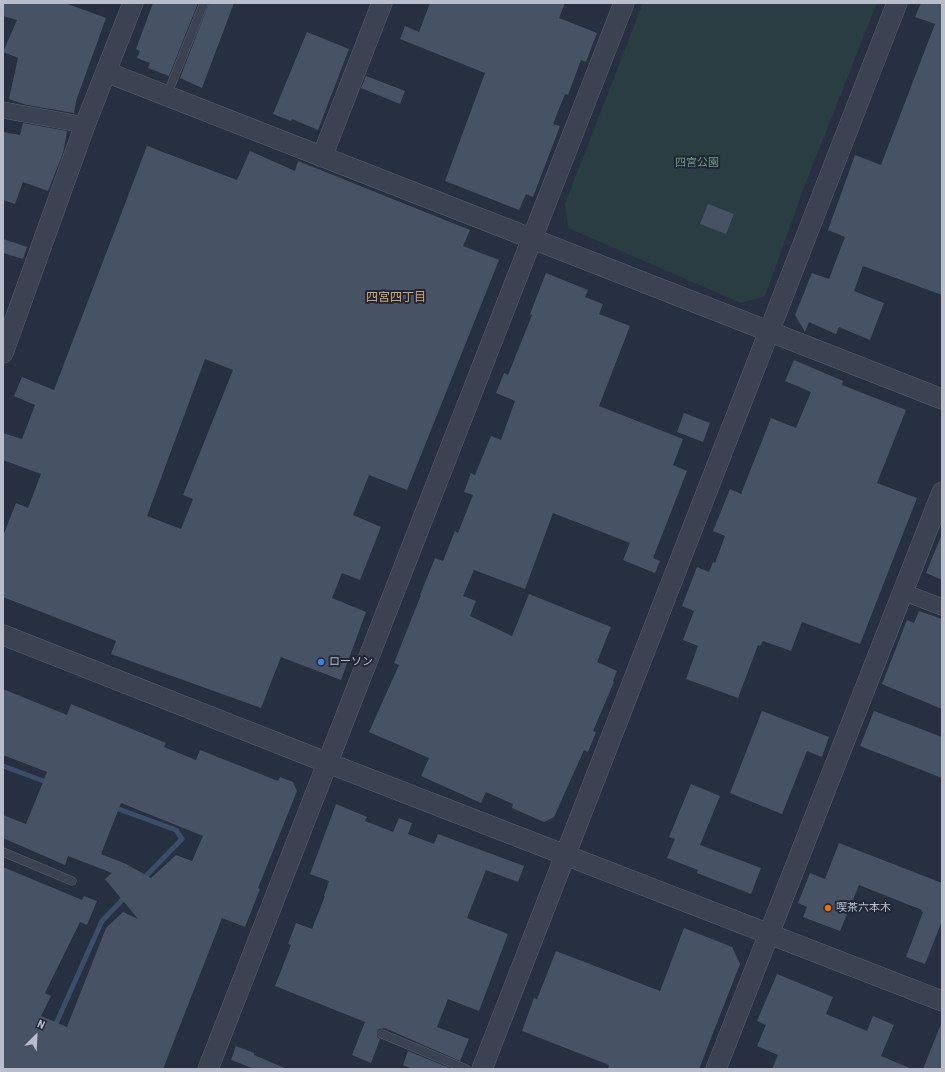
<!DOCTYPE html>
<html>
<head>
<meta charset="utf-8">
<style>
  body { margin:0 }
  #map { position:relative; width:945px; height:1072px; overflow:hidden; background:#273041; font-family:"Roboto Condensed",sans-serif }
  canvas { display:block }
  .frame { position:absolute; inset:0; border:4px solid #b8becb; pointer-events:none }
  .north { position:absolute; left:16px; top:1016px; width:40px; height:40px; -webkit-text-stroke:3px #202736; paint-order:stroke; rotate:24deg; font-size:11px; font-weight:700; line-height:16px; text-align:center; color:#b8becb }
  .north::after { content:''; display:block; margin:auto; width:14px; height:18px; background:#b8becb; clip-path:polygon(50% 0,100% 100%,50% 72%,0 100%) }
</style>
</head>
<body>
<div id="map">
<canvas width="945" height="1072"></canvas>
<div class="frame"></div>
<div class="north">N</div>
</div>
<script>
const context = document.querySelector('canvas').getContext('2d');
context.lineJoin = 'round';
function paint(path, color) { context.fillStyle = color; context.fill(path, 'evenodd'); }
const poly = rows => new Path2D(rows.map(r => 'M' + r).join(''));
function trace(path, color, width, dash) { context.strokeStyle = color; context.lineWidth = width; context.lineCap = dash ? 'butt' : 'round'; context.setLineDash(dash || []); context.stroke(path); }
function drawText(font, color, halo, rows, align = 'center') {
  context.font = font + ' "Roboto Condensed","Noto Sans JP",sans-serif'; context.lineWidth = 4; context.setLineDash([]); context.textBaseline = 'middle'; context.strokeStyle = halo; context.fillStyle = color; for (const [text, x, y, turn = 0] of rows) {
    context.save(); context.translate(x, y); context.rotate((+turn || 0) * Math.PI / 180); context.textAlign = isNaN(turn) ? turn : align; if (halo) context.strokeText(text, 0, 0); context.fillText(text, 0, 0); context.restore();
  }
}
paint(poly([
  [643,3,877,3,806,182,765,296,741,303,568,228,565,204]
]), '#293d42');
trace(poly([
  [3,766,49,783],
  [113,807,176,830,182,839,142,880],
  [54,1028,102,921,126,896]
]), '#3d4c69', 5);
paint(poly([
  [3,3,65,3,106,18,76,101,74,113,27,105,9,99,18,58,3,52,17,20,3,16],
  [153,3,198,3,169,76,148,68,150,63,137,58,140,51,136,49],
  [209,3,234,3,202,88,180,78],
  [430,3,565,3,559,18,597,33,586,62,581,60,568,95,565,94,553,124,560,126,533,197,526,194,519,210,445,181,485,73,400,39,405,26,419,32],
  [921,3,942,3,942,295,863,266,854,291,884,303,870,340,839,327,836,334,809,322,805,332,795,315,812,273,829,279,845,237,828,230,855,155,881,165,935,24,915,17],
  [307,32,349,49,318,130,292,119,291,121,273,114],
  [366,76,405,91,400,104,361,88],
  [23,123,67,131,63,153,48,191,23,182,15,204,3,200,3,132,20,135],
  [147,146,237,180,250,151,295,171,298,161,470,230,463,246,499,260,407,490,369,475,353,515,381,527,360,580,342,573,332,598,366,612,341,680,281,657,261,708,111,654,116,641,3,597,3,536,16,503,28,508,41,474,3,460,3,433,22,439,35,405,14,396,22,377,54,390],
  [205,359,233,370,183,495,193,499,181,529,147,516],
  [708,204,734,214,726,234,700,224],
  [3,239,27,247,23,259,3,253],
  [546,273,588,290,585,297,603,304,599,314,630,326,599,406,683,439,673,465,687,471,653,558,660,561,655,573,623,560,630,543,553,513,525,589,474,570,463,596,476,601,470,616,512,636,529,594,611,627,597,662,617,671,613,681,614,682,593,731,596,732,588,752,584,750,554,817,544,822,512,808,513,804,486,792,481,803,421,776,429,758,369,732,399,665,394,663,421,595,420,595,426,580,435,558,443,561,455,531,458,533,473,495,464,492,471,473,475,475,491,436,501,440,515,401,496,393,504,373,508,375,532,315,530,314],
  [794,360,843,381,842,385,906,410,877,483,917,498,860,644,802,622,791,651,763,641,760,646,758,645,738,698,686,679,698,646,683,640,694,611,682,606,697,567,709,572,713,562,715,563,725,536,713,531,730,489,741,494,771,418,796,428,811,392,785,381],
  [684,413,710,423,703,442,677,432],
  [942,534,942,580,926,573],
  [919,611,942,619,942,709,882,684,907,620,914,623],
  [3,689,67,715,71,704,166,743,164,747,196,760,200,750,278,781,280,777,293,782,297,791,258,888,260,889,245,927,222,918,163,1069,3,1069,3,867,82,900,84,896,97,901,87,925,80,922,45,993,51,996,41,1016,67,1027,106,928,123,912,138,919,105,879,112,873,68,856,65,865,3,838,3,815,26,824,47,772,3,755],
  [121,803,203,836,192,861,176,855,151,878,126,864,101,854],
  [762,711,829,737,822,757,807,751,782,814,730,793],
  [874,711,942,737,942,778,860,746],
  [691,784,720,796,700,845,761,868,751,894,697,873,698,870,667,858,675,839,669,837],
  [336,804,367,817,365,821,393,832,399,818,412,823,408,834,434,844,438,834,524,866,518,882,486,870,467,918,508,934,479,1011,448,999,437,1027,469,1039,460,1061,385,1028,379,1029,377,1032,377,1037,380,1039,371,1063,352,1055,365,1022,275,986,291,945,288,944,296,923,312,929,325,896,324,896,329,881,310,874],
  [839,843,942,883,942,921,925,964,906,957,923,912,921,911,922,910,859,885,840,931,803,917,807,907,798,903,810,873,825,879],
  [684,928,732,947,740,964,699,1069,608,1069,609,1065,522,1031,534,998,537,999,556,951,660,991],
  [777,974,833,997,826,1014,867,1031,873,1016,894,1025,881,1056,912,1069,772,1069,778,1055,757,1046,766,1025,757,1021],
  [941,1024,942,1069,923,1069],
  [236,1046,254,1053,254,1055,287,1069,255,1069,231,1060],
  [408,1051,452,1069,412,1069,403,1065]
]), '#485265');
const service = poly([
  [167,95,204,3],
  [3,852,72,881],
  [382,1034,466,1069]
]);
const minor = poly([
  [3,110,85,125],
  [903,592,942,607]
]);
const tertiary = poly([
  [106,72,942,399],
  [322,157,382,3],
  [3,353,85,125,133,3],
  [3,635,328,763,942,1001],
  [208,1069,624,3],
  [482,1069,897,3],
  [716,1069,942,492]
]);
trace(service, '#59606e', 9);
trace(minor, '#59606e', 17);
trace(tertiary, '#59606e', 21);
trace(service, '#3b4251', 8);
trace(minor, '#3b4251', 16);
trace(tertiary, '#3b4251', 20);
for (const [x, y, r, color] of [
  [321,662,4,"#3f7fe0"],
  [828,908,4,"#e8710a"]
]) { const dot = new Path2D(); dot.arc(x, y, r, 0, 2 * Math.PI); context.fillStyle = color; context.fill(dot); trace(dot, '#202736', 1.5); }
drawText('11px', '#6f9b7d', '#202736', [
  ["四宮公園",697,163]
]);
drawText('11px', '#b8becb', '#202736', [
  ["ローソン",329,662],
  ["喫茶六本木",836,908]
], 'left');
drawText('12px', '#d4a06a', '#202736', [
  ["四宮四丁目",396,298]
]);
</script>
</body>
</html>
